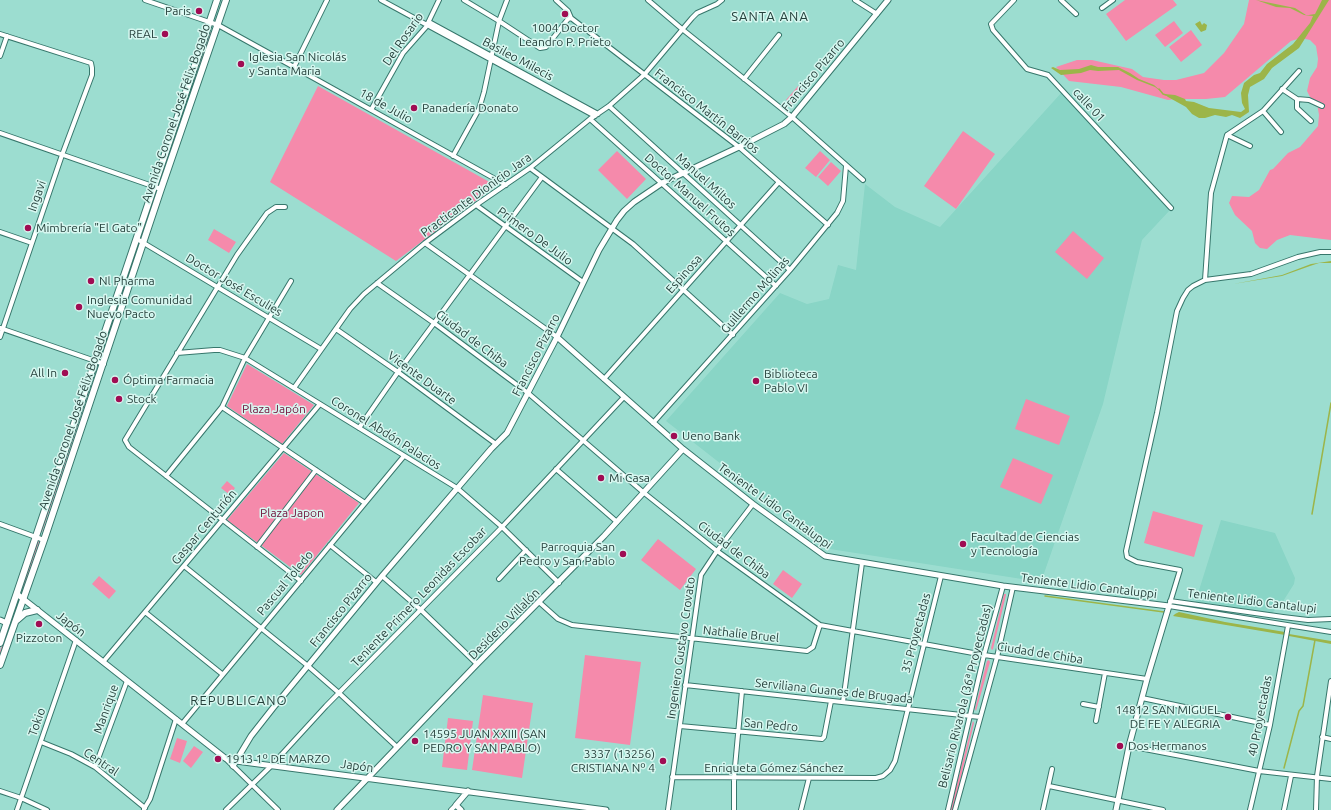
<!DOCTYPE html>
<html>
<head>
<meta charset="utf-8">
<style>
  body { margin:0 }
  canvas { display:block; background:#9cddd0 }
</style>
</head>
<body>
<canvas width="1331" height="810"></canvas>
<script>
const context = document.querySelector('canvas').getContext('2d');
context.lineJoin = 'round';
function paint(path, color) { context.fillStyle = color; context.fill(path, 'evenodd'); }
const poly = rows => new Path2D(rows.map(r => 'M' + r).join(''));
function trace(path, color, width, dash) { context.strokeStyle = color; context.lineWidth = width; context.lineCap = dash ? 'butt' : 'round'; context.setLineDash(dash || []); context.stroke(path); }
function drawText(font, color, halo, rows, align = 'center') {
  context.font = font + ' Ubuntu,sans-serif'; context.lineWidth = 3; context.setLineDash([]); context.textBaseline = 'middle'; context.strokeStyle = halo; context.fillStyle = color; for (const [text, x, y, turn = 0] of rows) {
    context.save(); context.translate(x, y); context.rotate((+turn || 0) * Math.PI / 180); context.textAlign = isNaN(turn) ? turn : align; if (halo) context.strokeText(text, 0, 0); context.fillText(text, 0, 0); context.restore();
  }
}
paint(poly([
  [1062,92,1170,210,1142,240,1103,404,1041,582,830,549,666,421,780,293,807,304,829,299,838,265,856,270,865,184,895,207,940,227],
  [1221,520,1275,533,1295,578,1294,584,1282,603,1270,615,1195,603]
]), '#89d5c6');
paint(poly([
  [1125,0,1173,0,1177,5,1126,41,1106,14],
  [1249,0,1331,0,1331,240,1290,235,1277,240,1267,249,1260,248,1255,243,1252,231,1235,215,1229,203,1232,196,1249,197,1259,190,1270,170,1273,169,1288,153,1300,147,1318,126,1319,115,1317,103,1310,97,1307,91,1310,78,1317,67,1318,59,1316,46,1310,40,1301,38,1291,41,1225,97,1206,99,1175,99,1168,100,1121,87,1069,81,1056,67,1077,60,1092,60,1132,69,1143,77,1164,80,1176,80,1204,73,1224,53,1244,24],
  [1174,21,1183,33,1165,47,1155,35],
  [1191,30,1202,45,1181,62,1169,47],
  [211,32,212,33,142,236,210,33],
  [318,86,493,184,494,187,396,261,270,182],
  [798,86,803,90,792,105,786,100],
  [963,131,995,154,956,209,924,186],
  [617,151,646,179,627,199,598,170],
  [820,151,830,160,816,177,805,168],
  [831,162,841,171,828,186,818,177],
  [214,229,236,242,229,253,208,240],
  [1073,231,1104,258,1087,279,1055,252],
  [137,249,138,250,101,356,101,355],
  [247,364,314,405,282,444,227,406],
  [94,378,42,532,42,533,41,531],
  [1026,399,1070,416,1059,445,1015,429],
  [284,453,359,503,301,575,227,520],
  [1013,458,1053,475,1041,504,1000,487],
  [227,481,235,488,230,495,221,488],
  [1153,511,1203,525,1194,557,1144,543],
  [658,539,696,569,680,590,641,560],
  [38,541,39,542,23,589,22,588],
  [783,570,802,584,792,598,773,584],
  [99,576,116,591,109,599,92,584],
  [1004,594,1006,594,1006,595,993,649,992,650,991,648],
  [16,605,17,605,0,656,0,651],
  [585,655,641,662,630,745,575,738],
  [989,660,990,662,976,711,975,709,987,661],
  [483,695,533,703,522,778,472,770],
  [448,718,473,721,467,770,442,767],
  [973,721,974,723,953,810,950,810],
  [177,738,187,741,180,763,170,759],
  [194,746,203,752,191,768,183,761]
]), '#f58aab');
paint(poly([
  [1256,0,1295,8,1306,15,1309,15,1315,14,1322,0,1329,0,1299,48,1272,68,1264,79,1250,87,1248,95,1249,112,1240,118,1232,115,1226,117,1215,115,1205,118,1199,118,1192,114,1186,107,1168,97,1155,87,1137,80,1119,70,1098,71,1090,70,1081,73,1061,75,1051,68,1053,67,1060,70,1079,69,1091,65,1098,67,1118,67,1130,73,1139,79,1154,85,1164,94,1175,95,1185,99,1186,101,1194,102,1209,108,1241,112,1245,109,1242,103,1241,93,1244,83,1254,75,1260,73,1267,64,1293,44,1310,23,1313,16,1304,15,1290,8,1276,7],
  [1200,21,1202,25,1204,23,1207,25,1206,30,1201,32,1195,24],
  [1331,261,1331,263,1319,263,1310,266,1282,276,1233,284,1282,275,1311,264],
  [1179,612,1225,622,1285,632,1285,635,1173,616,1175,614],
  [1289,634,1331,641,1331,644,1289,636]
]), '#9cb549');
trace(poly([
  [1159,89,1163,94,1166,95],
  [1312,514,1331,403],
  [1045,596,1164,612],
  [1284,768,1299,711,1303,706,1315,640]
]), '#9cb549', 1.5);
const minor = poly([
  [145,0,218,25,294,67,506,185],
  [381,0,595,116],
  [464,0,499,21,540,48,546,47,568,19,571,18],
  [556,0,568,11,571,18],
  [648,0,682,29,792,117,863,180],
  [855,0,877,14],
  [1014,0,991,24,993,30,1027,69,1048,75,1171,208],
  [1061,0,1076,14],
  [1102,8,1113,0],
  [571,18,739,147,828,225],
  [429,22,598,114],
  [0,34,91,63,92,68,92,75,62,155,0,337],
  [0,56,7,36],
  [294,67,327,0],
  [744,79,779,35],
  [1282,89,1297,99,1297,108,1311,121],
  [1297,99,1309,100,1322,106],
  [609,106,790,270],
  [371,110,403,53,426,27,439,0],
  [1263,111,1281,132],
  [590,119,776,286],
  [0,133,161,189],
  [1227,135,1250,146],
  [453,156,479,109,484,92,499,21,507,0],
  [530,168,633,244,733,335],
  [476,205,583,282],
  [285,207,276,207,267,213,237,255,125,440,129,447,301,581],
  [0,232,32,243],
  [137,239,321,349],
  [425,243,557,337],
  [1331,252,1320,252,1298,257,1251,274,1205,280,1193,286,1188,290,1183,298,1177,311,1157,413,1126,551,1127,557,1137,562,1180,570,1169,606,1331,632],
  [1205,280,1211,193,1227,135,1263,111,1299,71],
  [377,283,434,323,528,393,643,492,717,551,820,625,984,655,1147,679],
  [0,328,104,364],
  [336,329,398,372,496,444],
  [177,353,214,350,220,350,245,358,457,488,502,527,559,583],
  [604,379,779,182],
  [294,388,350,309,364,294,425,243,476,205,530,168,590,119,609,106,644,75,692,18,697,13,717,4,722,0],
  [222,407,365,503],
  [653,423,790,270,837,213,843,201,846,166],
  [359,428,398,372,542,177],
  [556,469,617,522],
  [166,476,222,407,245,358,291,281],
  [0,524,44,540],
  [330,545,376,582],
  [257,547,316,470],
  [184,566,308,666,339,693,397,747],
  [382,576,421,610,477,664],
  [499,579,526,550],
  [1170,601,1283,617,1308,620,1331,619],
  [539,602,558,619,572,625,807,651,813,647,820,625],
  [145,612,222,674],
  [103,662,320,404],
  [685,685,980,717],
  [1142,698,1270,725],
  [843,702,862,563],
  [1083,704,1099,707],
  [1096,721,1105,673],
  [182,724,404,456],
  [680,726,822,739,824,737,831,701],
  [1322,737,1331,739],
  [41,742,71,754,95,767,145,808],
  [1129,746,1259,771,1331,779],
  [225,758,278,810],
  [95,767,127,681],
  [672,777,876,778,883,776,890,770,895,761,941,576],
  [1049,786,1163,810],
  [0,791,21,798,47,810],
  [144,809,150,799,176,719],
  [17,810,76,640],
  [226,810,272,765,326,706,502,527,624,397],
  [451,810,456,805],
  [668,810,701,575,717,551,753,504],
  [734,810,734,778,742,691],
  [801,810,809,778],
  [948,810,984,655,1003,586],
  [955,810,997,657,1013,587],
  [1043,810,1052,769],
  [1250,810,1270,725,1288,626],
  [1284,810,1291,776],
  [1316,810,1317,776,1331,681]
]);
const tertiary = poly([
  [557,337,683,449,753,504,825,556,1003,586,1169,606,1147,679,1129,746,1116,810],
  [17,594,225,758,236,761,606,810],
  [0,620,7,623],
  [233,766,251,736,273,708,382,576,491,449,507,433,557,337,599,250,617,220,624,211,634,202,662,183,739,147,784,124,792,117,888,0],
  [337,810,477,664,604,536,683,449],
  [461,810,456,805,468,791]
]);
const primary = poly([
  [17,620,25,613,37,610],
  [0,643,217,0],
  [0,665,44,540,161,189,226,0]
]);
trace(minor, '#37776c', 6);
trace(tertiary, '#37776c', 7);
trace(primary, '#37776c', 8);
trace(minor, '#fff', 4);
trace(tertiary, '#fff', 5);
trace(primary, '#fff', 6);
for (const [x, y, r, color] of [
  [199,11,4,"#a00c53"],
  [565,14,4,"#a00c53"],
  [165,34,4,"#a00c53"],
  [241,64,4,"#a00c53"],
  [414,108,4,"#a00c53"],
  [28,228,4,"#a00c53"],
  [91,281,4,"#a00c53"],
  [79,307,4,"#a00c53"],
  [65,373,4,"#a00c53"],
  [115,380,4,"#a00c53"],
  [756,381,4,"#a00c53"],
  [119,399,4,"#a00c53"],
  [674,436,4,"#a00c53"],
  [601,478,4,"#a00c53"],
  [963,544,4,"#a00c53"],
  [623,554,4,"#a00c53"],
  [39,624,4,"#a00c53"],
  [1228,717,4,"#a00c53"],
  [415,741,4,"#a00c53"],
  [1120,746,4,"#a00c53"],
  [218,759,4,"#a00c53"],
  [663,761,4,"#a00c53"]
]) { const dot = new Path2D(); dot.arc(x, y, r, 0, 2 * Math.PI); context.fillStyle = color; context.fill(dot); trace(dot, '#d7f7f0', 1.5); }
drawText('12px', '#26413c', '#d7f7f0', [
  ["Paris",191,11,"right"],
  ["1004 Doctor",565,28,"center"],
  ["Leandro P. Prieto",565,42,"center"],
  ["REAL",157,34,"right"],
  ["Iglesia San Nicolás",249,57],
  ["y Santa Maria",249,71],
  ["Panadería Donato",422,108],
  ["Mimbrería \"El Gato\"",36,228],
  ["Nl Pharma",99,281],
  ["Inglesia Comunidad",87,300],
  ["Nuevo Pacto",87,314],
  ["All In",57,373,"right"],
  ["Biblioteca",764,374],
  ["Pablo VI",764,388],
  ["Óptima Farmacia",123,380],
  ["Stock",127,399],
  ["Ueno Bank",682,436],
  ["Mi Casa",609,478],
  ["Facultad de Ciencias",971,537],
  ["y Tecnología",971,551],
  ["Parroquia San",615,547,"right"],
  ["Pedro y San Pablo",615,561,"right"],
  ["Pizzoton",39,638,"center"],
  ["14812 SAN MIGUEL",1220,710,"right"],
  ["DE FE Y ALEGRIA",1220,724,"right"],
  ["14595 JUAN XXIII (SAN",423,734],
  ["PEDRO Y SAN PABLO)",423,748],
  ["Dos Hermanos",1128,746],
  ["3337 (13256)",655,754,"right"],
  ["CRISTIANA Nº 4",655,768,"right"],
  ["1913 1º DE MARZO",226,759]
], 'left');
drawText('12px', '#26413c', '#d7f7f0', [
  ["Del Rosario",403,39,-55],
  ["Basileo Milecis",518,59,28],
  ["Francisco Pizarro",813,75,-50],
  ["calle 01",1089,105,47],
  ["18 de Julio",386,106,29],
  ["Francisco Martín Barrios",707,111,38],
  ["Avenida Coronel José Félix Bogado",176,113,-71],
  ["Manuel Miltos",706,181,42],
  ["Practicante Dionicio Jara",476,195,-36],
  ["Doctor Manuel Frutos",690,195,42],
  ["Ingavi",37,196,-71],
  ["Primero De Julio",535,236,36],
  ["Espinosa",684,274,-48],
  ["Doctor José Esculies",234,285,31],
  ["Guillermo Molinas",755,295,-49],
  ["Ciudad de Chiba",472,339,37],
  ["Francisco Pizarro",536,355,-63],
  ["Vicente Duarte",422,378,36],
  ["Avenida Coronel José Félix Bogado",73,420,-71],
  ["Coronel Abdón Palacios",386,433,32],
  ["Teniente Lidio Cantaluppi",775,506,36],
  ["Gaspar Centurión",204,527,-50],
  ["Ciudad de Chiba",734,550,37],
  ["Pascual Toledo",285,583,-50],
  ["Teniente Lidio Cantaluppi",1089,586,7],
  ["Teniente Primero Leonidas Escobar",419,597,-46],
  ["Teniente Lidio Cantalupi",1252,601,7],
  ["Francisco Pizarro",341,610,-51],
  ["Japón",71,624,38],
  ["Desiderio Villalón",504,624,-45],
  ["35 Proyectadas",916,633,-75],
  ["Nathalie Bruel",741,634,6],
  ["Ingeniero Gustavo Crovato",681,648,-82],
  ["Ciudad de Chiba",1040,653,9],
  ["Serviliana Guanes de Brugada",834,691,6],
  ["Belisario Rivarola (36ª Proyectadas)",965,696,-76],
  ["Manrique",106,709,-70],
  ["40 Proyectadas",1260,716,-79],
  ["Tokio",37,722,-71],
  ["San Pedro",771,725,5],
  ["Central",101,762,34],
  ["Japón",357,766,8],
  ["Enriqueta Gómez Sánchez",774,768]
]);
drawText('12px', '#72113b', '#d7f7f0', [
  ["Plaza Japón",274,409],
  ["Plaza Japon",292,513]
]);
context.letterSpacing = '1px';
drawText('13px', '#26413c', '#d7f7f0', [
  ["SANTA ANA",770,17],
  ["REPUBLICANO",239,701]
]);
context.letterSpacing = '0px';
</script>
</body>
</html>
